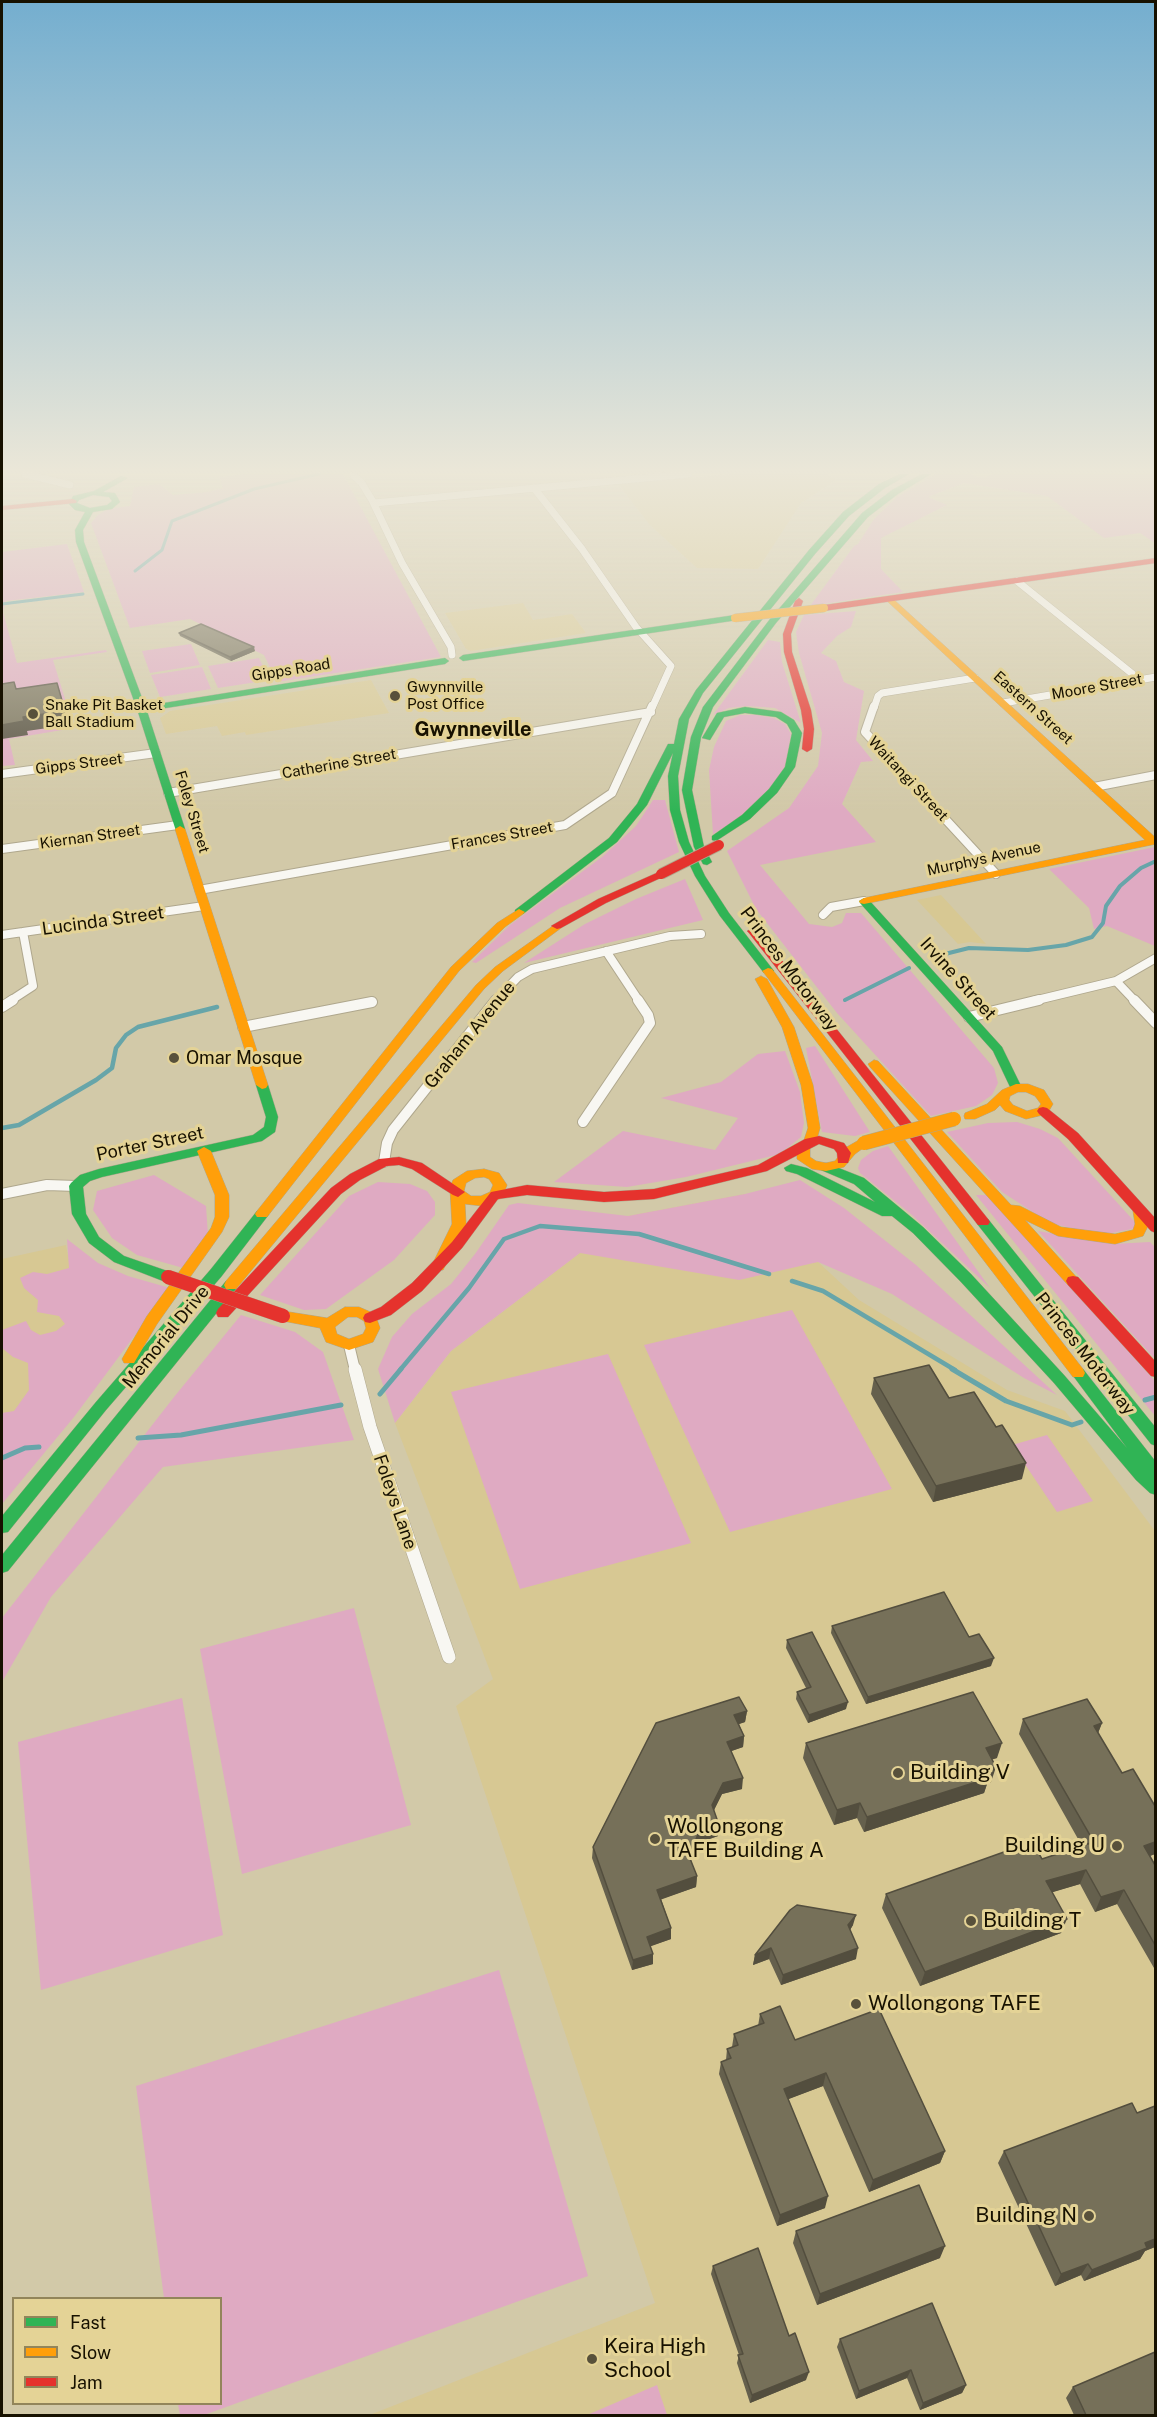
<!DOCTYPE html>
<html>
<head>
<meta charset="utf-8">
<style>
  body { margin:0 }
  #map { position:relative; width:1157px; height:2417px; overflow:hidden; background:#d2c9a8; font-family:"Public Sans",sans-serif }
  canvas { display:block }
  .frame { position:absolute; inset:0; border:3px solid #171100; pointer-events:none }
  .legend { position:absolute; left:12px; top:2297px; width:210px; height:108px; box-sizing:border-box; background:#e4d396; border:2px solid #92855a; margin:0; padding:8px 10px; list-style:none; font-size:18px; color:#171100 }
  .legend li { display:flex; align-items:center; gap:12px; height:30px }
  .legend b { width:30px; border:2px solid #92855a }
</style>
</head>
<body>
<div id="map">
<canvas width="1157" height="2417"></canvas>
<div class="frame"></div>
<ul class="legend">
<li><b style="height:8px;background:#30b455"></b>Fast</li>
<li><b style="height:8px;background:#ff9f0a"></b>Slow</li>
<li><b style="height:8px;background:#e5322d"></b>Jam</li>
</ul>
</div>
<script>
const context = document.querySelector('canvas').getContext('2d');
context.lineJoin = 'round';
function paint(path, color) { context.fillStyle = color; context.fill(path, 'evenodd'); }
const poly = rows => new Path2D(rows.map(r => 'M' + r).join(''));
function trace(path, color, width, dash) { context.strokeStyle = color; context.lineWidth = width; context.lineCap = dash ? 'butt' : 'round'; context.setLineDash(dash || []); context.stroke(path); }
function drawText(font, color, halo, rows, align = 'center') {
  context.font = font + ' "Public Sans",sans-serif'; context.lineWidth = 6; context.setLineDash([]); context.textBaseline = 'middle'; context.strokeStyle = halo; context.fillStyle = color; for (const [text, x, y, turn = 0] of rows) {
    context.save(); context.translate(x, y); context.rotate((+turn || 0) * Math.PI / 180); context.textAlign = isNaN(turn) ? turn : align; if (halo) context.strokeText(text, 0, 0); context.fillText(text, 0, 0); context.restore();
  }
}
paint(poly([
  [731,474,828,474,836,480,801,503,758,569,697,568,650,525,618,484],
  [523,603,533,620,572,614,586,633,471,651,466,649,445,613],
  [371,680,389,713,246,735,245,732,222,736,217,726,166,734,160,718,170,711],
  [941,895,986,944,970,942,958,944,917,900],
  [745,1194,859,1300,1007,1390,1065,1411,1155,1531,1155,2415,367,2416,655,2303,456,1706,493,1679,395,1423,451,1351,628,1216],
  [66,1245,78,1313,69,1389,2,1425,2,1259]
]), '#d7c893');
paint(poly([
  [245,474,343,474,441,657,277,682,264,655,190,619,130,628,91,523,98,515,108,509,130,506,134,487,159,484,173,495,207,492,223,488,219,477],
  [936,474,969,474,983,478,992,474,1155,474,1155,543,1140,533,1104,538,1047,496,964,483,928,497,947,505,881,538,881,569,903,592,810,606,854,546,858,544,874,519,897,497],
  [67,544,84,592,6,601,3,612,17,663,106,650,107,652,53,660,74,728,9,739,15,765,2,766,2,552],
  [856,611,851,627,837,636,821,653,836,661,844,682,864,691,856,740,873,761,861,762,842,804,876,842,760,865,809,924,832,927,842,923,846,913,861,913,994,1068,998,1083,992,1095,976,1106,931,1116,837,1013,756,909,727,851,789,808,818,766,822,733,799,653,796,632,804,615],
  [768,640,780,642,782,662,801,723,775,708,747,706,729,708,713,715],
  [191,644,200,665,150,673,142,651],
  [259,658,270,680,218,688,208,666],
  [202,667,211,689,160,697,151,675],
  [740,715,756,715,774,718,785,724,791,734,785,767,775,784,736,820,713,834,709,770,714,747,726,721],
  [653,800,665,800,679,852,560,908,476,963,472,962,510,925,602,857,636,826],
  [1155,847,1155,946,1107,926,1094,929,1089,908,1049,869],
  [685,879,703,920,524,963,585,924,636,899],
  [815,1046,870,1132,855,1136,822,1132,806,1048],
  [785,1051,800,1092,804,1123,801,1137,780,1154,686,1177,627,1187,554,1182,623,1131,715,1150,738,1118,661,1098,721,1082,758,1054],
  [1017,1122,1040,1129,1058,1138,1135,1222,1137,1228,1101,1235,1050,1223,1002,1192,947,1132,988,1123],
  [888,1146,990,1288,912,1215,860,1173,858,1168,861,1160,873,1151],
  [154,1175,206,1206,208,1235,187,1269,137,1255,112,1238,93,1210,97,1191],
  [800,1180,844,1208,916,1265,1057,1395,1024,1378,892,1294,818,1262,739,1280,580,1253,451,1351,395,1423,378,1369,392,1337,412,1314,451,1284,475,1254,509,1205,518,1203,628,1216,745,1194],
  [378,1182,410,1184,427,1191,435,1202,435,1215,394,1260,326,1309,304,1310,260,1295,349,1196],
  [976,1195,988,1195,1155,1381,1155,1416],
  [1038,1231,1113,1244,1150,1242,1156,1248,1155,1359],
  [67,1239,98,1263,128,1276,170,1288,74,1417,2,1504,2,1413,14,1411,29,1390,28,1363,13,1357,2,1348,2,1330,26,1321,31,1330,40,1335,56,1331,65,1324,59,1316,37,1312,38,1300,24,1288,20,1278,33,1272,47,1274,69,1268],
  [792,1310,892,1489,730,1532,644,1345],
  [241,1315,295,1332,323,1352,354,1440,163,1467,51,1597,2,1682,2,1618,174,1397],
  [608,1354,691,1543,520,1589,451,1392],
  [1047,1435,1093,1501,1057,1512,1012,1445],
  [354,1608,411,1825,242,1874,200,1649],
  [182,1698,223,1935,41,1990,18,1742],
  [499,1970,588,2276,204,2415,180,2415,178,2404,220,2404,220,2298,164,2298,136,2086],
  [657,2385,667,2415,587,2415]
]), '#dfaac2');
trace(poly([
  [135,571,162,550,172,521,254,489,319,474],
  [2,604,83,594]
]), '#67a5a9', 3);
trace(poly([
  [933,957,969,948,1028,950,1066,945,1092,937,1103,923,1106,906,1120,886,1141,868,1156,861],
  [845,1000,909,968]
]), '#67a5a9', 4);
trace(poly([
  [2,1128,19,1125,96,1080,112,1068,116,1048,126,1035,138,1027,217,1007],
  [792,1281,823,1291,955,1370],
  [400,1370,469,1288,504,1239,540,1226,639,1234,769,1274]
]), '#67a5a9', 4.5);
trace(poly([
  [952,1369,1006,1401,1072,1425,1081,1422],
  [380,1394,401,1369],
  [1145,1400,1156,1397],
  [138,1438,181,1435,341,1405],
  [2,1458,25,1448,39,1447]
]), '#67a5a9', 5);
const streetFar3 = poly([
  [25,474,70,485],
  [354,476,361,482,372,500,402,563,451,647,452,655],
  [534,488,582,549,636,627,671,666,652,708],
  [374,503,688,474],
  [1017,581,1140,680],
  [1003,703,1156,677],
  [874,708,878,696,882,693,975,678]
]);
const streetFar2 = poly([
  [874,706,865,732,996,874],
  [2,774,156,753],
  [1094,787,1156,775],
  [168,793,651,712],
  [2,849,178,825],
  [199,890,565,825,612,793,652,706],
  [823,915,831,907,864,901],
  [2,935,204,906],
  [606,951,639,1001],
  [1116,981,1135,1001],
  [10,1001,33,986,23,932],
  [495,1001,518,977,532,969,670,936,701,934],
  [1033,1001,1116,981,1156,958]
]);
const streetFar1 = poly([
  [1134,1000,1156,1023],
  [2,1007,13,1000],
  [969,1017,1039,1000],
  [243,1027,372,1002],
  [583,1122,650,1023,648,1015,638,1000],
  [384,1162,387,1143,393,1130,496,1000],
  [2,1194,47,1185,76,1186],
  [349,1345,355,1370]
]);
const street = poly([
  [355,1369,370,1427,449,1657]
]);
const fast = poly([
  [900,474,909,474,885,488,849,516,815,554,703,693,689,719,678,776,680,810,689,842,705,876,729,913,774,971,772,973,764,973,720,916,695,876,679,842,670,810,668,776,673,753,647,805,617,842,523,914,515,914,515,910,609,838,637,804,668,744,674,744,679,719,696,690,809,550,843,512,879,484,900,474],
  [922,474,931,474,898,494,868,517,776,623,713,707,701,737,692,790,704,847,712,862,707,865,703,864,694,847,682,790,691,737,703,707,770,619,862,513,892,490,922,474],
  [121,476,128,478,103,492,115,493,120,502,112,509,93,512,83,530,84,542,145,706,445,658,449,661,445,664,147,711,185,829,184,831,176,831,137,709,76,542,75,530,85,512,75,510,69,504,73,496,94,491,121,476],
  [93,495,109,497,112,501,107,505,90,508,77,503,79,500,93,495],
  [735,615,739,618,738,620,463,661,459,658,463,655,735,615],
  [745,707,781,712,794,720,802,733,795,767,777,793,750,819,716,841,712,840,712,836,742,815,769,789,785,767,792,733,787,724,776,717,745,713,724,717,710,740,702,738,717,713,745,707],
  [864,898,868,899,1002,1047,1022,1088,1020,1091,1012,1091,993,1051,860,903,859,901,864,898],
  [262,1081,268,1085,278,1117,275,1132,262,1141,102,1177,90,1181,83,1187,86,1214,99,1237,124,1256,173,1273,175,1277,173,1281,163,1281,114,1262,89,1243,72,1214,69,1186,71,1183,80,1175,99,1169,253,1135,264,1127,266,1117,256,1085,262,1081],
  [826,1163,864,1178,923,1227,971,1274,1064,1375,1127,1448,1071,1373,1073,1369,1078,1367,1083,1369,1156,1462,1156,1495,1150,1493,1136,1480,1054,1383,961,1282,913,1233,892,1216,882,1216,797,1174,786,1171,784,1168,791,1164,807,1168,875,1202,854,1184,821,1170,819,1167,821,1164,826,1163],
  [262,1209,269,1214,267,1217,221,1277,106,1410,8,1532,2,1533,2,1516,96,1402,211,1269,257,1211,262,1209],
  [983,1217,988,1219,1156,1428,1156,1446,1151,1444,978,1225,976,1222,983,1217],
  [231,1280,236,1281,238,1285,236,1289,8,1571,2,1573,2,1555,226,1281,231,1280]
]);
const slow = poly([
  [891,597,1156,838,1156,844,864,904,860,903,859,901,864,898,1145,840,888,602,887,600,891,597],
  [180,826,185,829,268,1085,266,1088,262,1089,256,1085,175,829,180,826],
  [519,909,525,912,523,914,505,927,459,971,267,1217,257,1217,255,1214,257,1211,451,967,497,923,519,909],
  [557,923,561,924,561,928,503,971,484,989,236,1289,226,1289,224,1285,226,1281,476,985,495,967,557,923],
  [768,968,772,969,1083,1369,1085,1373,1083,1377,1073,1377,764,973,762,971,768,968],
  [761,976,767,979,794,1027,813,1085,820,1128,816,1142,810,1148,810,1157,816,1161,826,1163,835,1161,845,1148,859,1140,864,1139,870,1143,855,1154,844,1167,826,1171,812,1169,797,1159,797,1147,804,1140,808,1128,801,1085,782,1027,755,979,761,976],
  [874,1060,878,1061,1011,1205,1020,1206,1061,1227,1115,1234,1133,1230,1135,1224,1133,1211,1140,1206,1147,1211,1149,1224,1143,1236,1115,1244,1058,1236,1025,1220,1080,1281,1078,1285,1068,1285,870,1067,868,1064,874,1060],
  [1016,1084,1028,1084,1044,1090,1053,1104,1047,1114,1026,1119,1005,1111,1000,1105,995,1110,975,1119,965,1119,964,1116,965,1113,987,1104,1002,1090,1016,1084],
  [1018,1092,1026,1092,1035,1096,1041,1104,1038,1108,1027,1111,1013,1105,1009,1100,1010,1096,1018,1092],
  [204,1147,211,1151,229,1195,229,1217,222,1232,157,1324,134,1363,124,1363,122,1359,147,1316,211,1228,215,1217,215,1195,197,1151,204,1147],
  [484,1169,499,1173,507,1185,503,1195,501,1198,483,1206,465,1204,466,1224,443,1270,433,1270,431,1267,452,1224,450,1188,453,1180,467,1171,484,1169],
  [484,1177,489,1179,493,1185,490,1192,481,1196,471,1196,464,1191,466,1183,475,1178,484,1177],
  [345,1307,359,1307,375,1314,380,1328,373,1342,349,1350,326,1342,320,1328,283,1321,278,1320,276,1316,278,1312,283,1311,327,1318,345,1307],
  [348,1317,357,1317,364,1321,366,1328,363,1334,349,1339,337,1334,335,1327,348,1317]
]);
const jam = poly([
  [73,499,77,501,76,503,2,510,2,506,73,499],
  [1156,558,1156,563,824,611,820,608,824,605,1156,558],
  [799,598,803,601,791,634,792,652,811,710,814,729,812,749,807,752,802,749,804,729,801,710,784,652,783,634,795,601,799,598],
  [661,871,665,872,665,876,606,903,561,928,557,929,551,926,598,899,661,871],
  [753,928,757,929,988,1219,990,1222,988,1225,978,1225,749,933,747,931,753,928],
  [1043,1107,1047,1108,1078,1133,1156,1219,1156,1233,1151,1231,1068,1139,1039,1114,1037,1111,1039,1108,1043,1107],
  [819,1136,844,1143,851,1153,848,1163,838,1163,837,1153,834,1149,819,1144,767,1171,654,1199,604,1202,527,1195,498,1199,462,1248,422,1291,391,1315,370,1323,365,1322,363,1318,365,1314,381,1307,412,1283,452,1242,491,1192,527,1185,604,1192,654,1189,758,1165,805,1139,819,1136],
  [399,1157,422,1163,465,1192,458,1197,453,1195,412,1169,399,1165,387,1166,360,1180,341,1194,228,1317,218,1317,216,1313,218,1309,331,1188,350,1174,379,1159,399,1157],
  [1073,1276,1078,1277,1156,1362,1156,1377,1151,1376,1068,1285,1066,1281,1068,1277,1073,1276]
]);
trace(streetFar3, '#afa78d', 8);
trace(streetFar2, '#afa78d', 10);
trace(streetFar1, '#afa78d', 12);
trace(street, '#afa78d', 14);
trace(fast, '#afa78d', 1);
trace(slow, '#afa78d', 1);
trace(jam, '#afa78d', 1);
trace(streetFar3, '#f8f7f2', 7);
trace(streetFar2, '#f8f7f2', 8);
trace(streetFar1, '#f8f7f2', 10);
trace(street, '#f8f7f2', 13);
paint(fast, '#30b455');
paint(slow, '#ff9f0a');
paint(jam, '#e5322d');
const slowBridgeFar1 = poly([
  [735,618,824,608]
]);
const slowBridge = poly([
  [864,1143,954,1119]
]);
const jamBridgeFar1 = poly([
  [661,874,719,845]
]);
const jamBridge = poly([
  [168,1277,283,1316]
]);
trace(slowBridgeFar1, '#afa78d', 9, []);
trace(slowBridge, '#afa78d', 15, []);
trace(jamBridgeFar1, '#afa78d', 12, []);
trace(jamBridge, '#afa78d', 15, []);
trace(slowBridgeFar1, '#ff9f0a', 8);
trace(slowBridge, '#ff9f0a', 14);
trace(jamBridgeFar1, '#e5322d', 10);
trace(jamBridge, '#e5322d', 14);
paint(poly([
  [179,633,255,651,231,661,180,636],
  [874,1378,949,1398,1022,1479,933,1502,871,1394],
  [832,1626,969,1637,991,1666,866,1704,831,1633],
  [787,1640,846,1709,808,1723,796,1699,797,1692,806,1688,786,1648],
  [747,1711,745,1722,739,1724,744,1736,743,1747,731,1751,742,1789,722,1794,714,1810,718,1836,698,1843,691,1861,697,1876,696,1887,661,1899,671,1928,671,1939,650,1946,653,1964,632,1970,592,1858,593,1847],
  [1023,1719,1102,1723,1098,1733,1155,1854,1150,1856,1155,1865,1155,1967,1154,1968,1117,1904,1095,1912,1080,1884,1052,1892,1061,1933,920,1986,882,1908,886,1894,1042,1859,1082,1846,1019,1734],
  [806,1743,997,1758,992,1759,991,1782,987,1784,984,1793,864,1832,857,1818,834,1825,803,1758],
  [790,1910,853,1925,850,1930,856,1959,781,1985,769,1959,753,1965,755,1955],
  [760,2014,945,2151,940,2163,869,2192,823,2086,788,2099,825,2208,777,2226,719,2074,721,2062,726,2060,727,2049,732,2047,734,2034,758,2026],
  [1155,2106,1155,2247,1145,2251,1140,2259,1084,2281,1081,2275,1055,2286,998,2163,1004,2151,1137,2113],
  [796,2231,940,2258,817,2305,793,2243],
  [713,2266,789,2336,806,2380,750,2403,737,2363,739,2355,711,2274],
  [840,2339,966,2385,962,2393,920,2410,907,2378,856,2399,837,2347],
  [1073,2387,1155,2415,1074,2415,1066,2398]
]), '#65604d');
paint(poly([
  [254,647,255,651,231,661,230,657],
  [65,711,68,725,27,731,28,735,2,739,2,725,23,717],
  [1026,1463,1022,1479,933,1502,936,1486],
  [994,1658,991,1666,866,1704,868,1697],
  [848,1702,846,1709,808,1723,809,1715],
  [747,1711,745,1722,733,1726,734,1715],
  [1102,1723,1096,1738,1094,1726],
  [744,1736,743,1747,726,1753,727,1742],
  [1002,1743,997,1758,981,1763,986,1748],
  [996,1767,991,1782,987,1784,984,1793,864,1832,867,1817],
  [743,1778,742,1789,722,1794,711,1816,712,1805,723,1783],
  [860,1803,857,1818,834,1825,837,1810],
  [719,1825,718,1836,698,1843,688,1867,689,1856,699,1832],
  [1155,1842,1155,1854,1138,1860,1144,1846],
  [1086,1870,1080,1884,1040,1896,1046,1881],
  [697,1876,696,1887,657,1901,657,1890],
  [1124,1890,1117,1904,1095,1912,1101,1897],
  [856,1915,853,1925,846,1936,848,1925],
  [1067,1919,1061,1933,920,1986,925,1972],
  [671,1928,671,1939,646,1948,647,1937],
  [771,1948,769,1959,753,1965,755,1955],
  [858,1948,856,1959,781,1985,783,1975],
  [653,1954,653,1964,632,1970,633,1960],
  [826,2073,823,2086,781,2102,784,2089],
  [945,2151,940,2163,869,2192,873,2180],
  [828,2196,825,2208,777,2226,780,2215],
  [1155,2239,1155,2247,1145,2251,1140,2259,1084,2281,1092,2270,1145,2243],
  [945,2246,940,2258,817,2305,820,2294],
  [1088,2264,1081,2275,1055,2286,1061,2274],
  [911,2370,907,2378,856,2399,859,2391],
  [809,2372,806,2380,750,2403,752,2395],
  [966,2385,962,2393,920,2410,923,2403]
]), '#534e3e');
const building = poly([
  [201,624,254,647,230,657,179,633,201,624],
  [14,682,16,689,57,683,65,711,23,717,24,721,2,725,2,684,14,682],
  [929,1365,949,1398,974,1392,996,1427,1002,1425,1026,1463,936,1486,874,1378,929,1365],
  [944,1592,969,1637,979,1634,994,1658,868,1697,832,1626,944,1592],
  [812,1632,848,1702,809,1715,797,1692,811,1687,787,1640,812,1632],
  [973,1692,1002,1743,986,1748,996,1767,985,1771,989,1778,867,1817,860,1803,837,1810,806,1743,973,1692],
  [739,1697,747,1711,734,1715,744,1736,727,1742,743,1778,723,1783,712,1805,719,1825,699,1832,689,1856,697,1876,657,1890,671,1928,647,1937,653,1954,633,1960,593,1847,656,1723,739,1697],
  [1087,1699,1102,1723,1094,1726,1122,1773,1133,1769,1155,1806,1155,1842,1144,1846,1155,1865,1155,1945,1124,1890,1101,1897,1086,1870,1046,1881,1067,1919,925,1972,886,1894,1032,1842,1042,1859,1094,1842,1023,1719,1087,1699],
  [797,1905,856,1915,848,1925,858,1948,783,1975,771,1948,755,1955,790,1910,797,1905],
  [780,2006,795,2040,879,2009,945,2151,873,2180,826,2073,784,2089,828,2196,780,2215,721,2062,731,2058,727,2049,738,2045,734,2034,764,2023,760,2014,780,2006],
  [1132,2103,1137,2113,1155,2106,1155,2239,1145,2243,1147,2248,1092,2270,1088,2264,1061,2274,1004,2151,1132,2103],
  [919,2185,945,2246,820,2294,796,2231,919,2185],
  [758,2248,789,2336,795,2333,809,2372,752,2395,738,2355,743,2354,713,2266,758,2248],
  [932,2303,966,2385,923,2403,911,2370,859,2391,840,2339,932,2303],
  [1155,2352,1155,2415,1086,2415,1073,2387,1155,2352]
]);
paint(building, '#767059');
trace(building, '#534e3e', 1.5);
const sky = context.createLinearGradient(0, 0, 0, 812);
sky.addColorStop(0, '#74aecf');
sky.addColorStop(0.58, '#ebe7d8');
sky.addColorStop(1, '#ebe7d800');
context.fillStyle = sky;
context.fillRect(0, 0, 1157, 812);
for (const [x, y, r, color] of [
  [395,696,6,"#58513b"],
  [33,714,6,"#58513b"],
  [174,1058,6,"#58513b"],
  [898,1773,6,"#58513b"],
  [655,1839,6,"#58513b"],
  [1117,1846,6,"#58513b"],
  [971,1921,6,"#58513b"],
  [856,2004,6,"#58513b"],
  [1089,2216,6,"#58513b"],
  [592,2359,6,"#58513b"]
]) { const dot = new Path2D(); dot.arc(x, y, r, 0, 2 * Math.PI); context.fillStyle = color; context.fill(dot); trace(dot, '#e4d396', 2); }
drawText('15px', '#171100', '#e4d396', [
  ["Gipps Road",291,670,-9],
  ["Moore Street",1097,687,-10],
  ["Eastern Street",1033,708,42],
  ["Gipps Street",79,764,-7],
  ["Catherine Street",339,764,-10],
  ["Waitangi Street",908,779,47],
  ["Foley Street",192,812,73],
  ["Frances Street",502,836,-10],
  ["Kiernan Street",90,837,-8],
  ["Murphys Avenue",984,859,-12]
]);
drawText('15px', '#171100', '#e4d396', [
  ["Gwynnville",407,687],
  ["Post Office",407,704],
  ["Snake Pit Basket",45,705],
  ["Ball Stadium",45,722]
], 'left');
drawText('18px', '#171100', '#e4d396', [
  ["Lucinda Street",103,921,-8],
  ["Princes Motorway",789,969,53],
  ["Irvine Street",958,979,48],
  ["Graham Avenue",470,1035,-51],
  ["Porter Street",150,1144,-12],
  ["Memorial Drive",166,1337,-51],
  ["Princes Motorway",1085,1354,52],
  ["Foleys Lane",395,1502,71]
]);
drawText('18px', '#171100', '#e4d396', [
  ["Omar Mosque",186,1058]
], 'left');
drawText('bold 20px', '#171100', '#e4d396', [
  ["Gwynneville",473,730]
]);
drawText('21px', '#171100', '#e4d396', [
  ["Building V",910,1773],
  ["Wollongong",667,1827],
  ["TAFE Building A",667,1851],
  ["Building U",1105,1846,"right"],
  ["Building T",983,1921],
  ["Wollongong TAFE",868,2004],
  ["Building N",1077,2216,"right"],
  ["Keira High",604,2347],
  ["School",604,2371]
], 'left');
</script>
</body>
</html>
